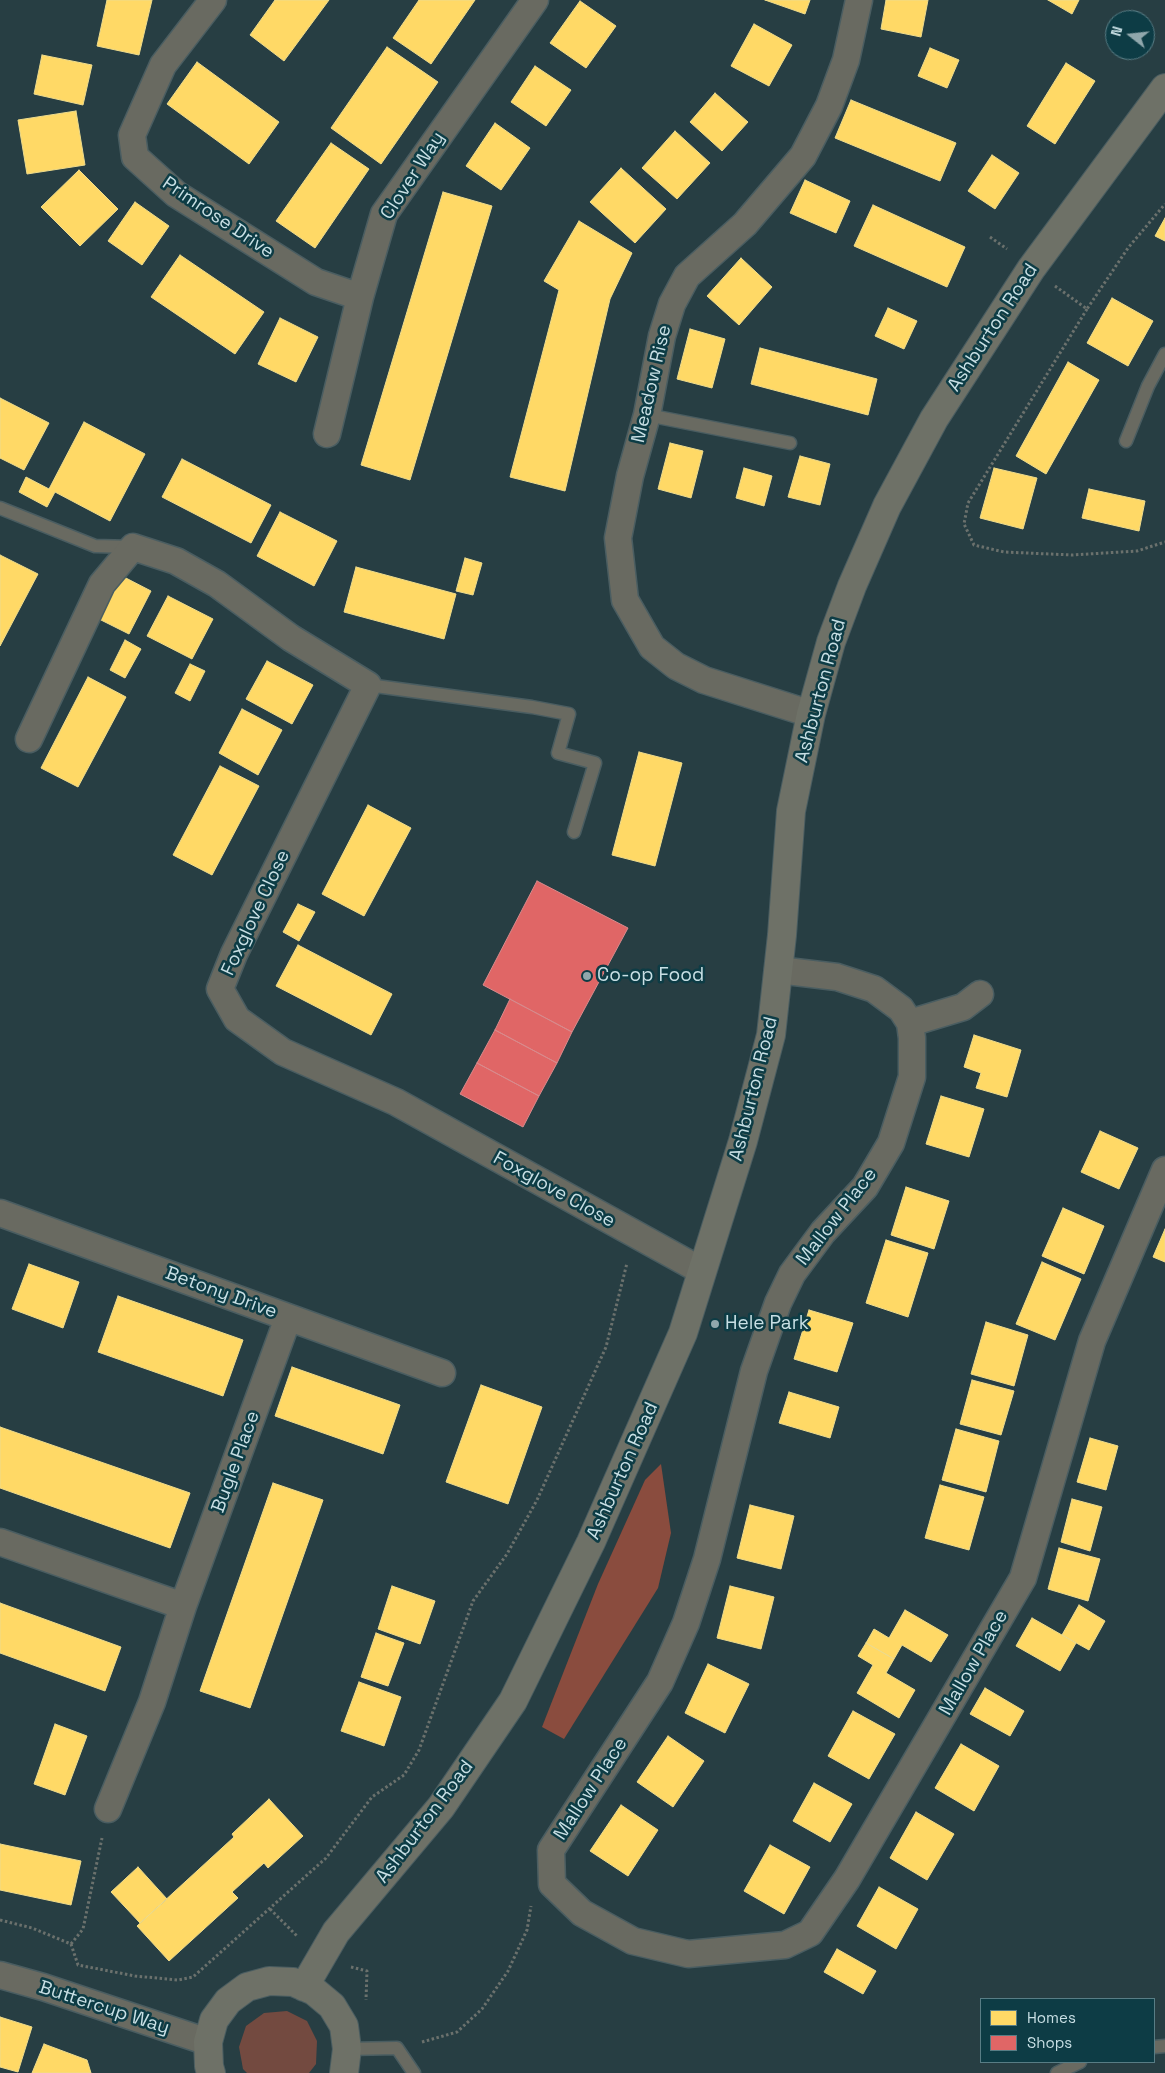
<!DOCTYPE html>
<html>
<head>
<meta charset="utf-8">
<style>
  body { margin:0 }
  #map { position:relative; width:1165px; height:2073px; overflow:hidden; background:#273e43; font-family:"Space Grotesk",sans-serif }
  canvas { display:block }
  .legend { position:absolute; left:980px; top:1998px; width:175px; height:65px; box-sizing:border-box; background:#0d3c45; border:1px solid #587d85; margin:0; padding:6px 9px; list-style:none; font-size:15px; color:#c8dfe4 }
  .legend li { display:flex; align-items:center; gap:10px; height:25px }
  .legend b { width:25px; border:1px solid #587d85 }
  .north { position:absolute; left:1105px; top:10px; width:50px; height:50px; box-sizing:border-box; background:#0d3c45; border:1px solid #587d85; border-radius:50%; rotate:286deg; font-size:14px; font-weight:700; line-height:20px; text-align:center; color:#c8dfe4 }
  .north::after { content:''; display:block; margin:auto; width:18px; height:22px; background:#90a7ac; clip-path:polygon(50% 0,100% 100%,50% 72%,0 100%) }
</style>
</head>
<body>
<div id="map">
<canvas width="1165" height="2073"></canvas>
<ul class="legend">
<li><b style="height:14px;background:#ffd966"></b>Homes</li>
<li><b style="height:14px;background:#e06666"></b>Shops</li>
</ul>
<div class="north">N</div>
</div>
<script>
const context = document.querySelector('canvas').getContext('2d');
context.lineJoin = 'round';
function paint(path, color) { context.fillStyle = color; context.fill(path, 'evenodd'); }
const poly = rows => new Path2D(rows.map(r => 'M' + r).join(''));
function trace(path, color, width, dash) { context.strokeStyle = color; context.lineWidth = width; context.lineCap = dash ? 'butt' : 'round'; context.setLineDash(dash || []); context.stroke(path); }
function drawText(font, color, halo, rows, align = 'center') {
  context.font = font + ' "Space Grotesk",sans-serif'; context.lineWidth = 5; context.setLineDash([]); context.textBaseline = 'middle'; context.strokeStyle = halo; context.fillStyle = color; for (const [text, x, y, turn = 0] of rows) {
    context.save(); context.translate(x, y); context.rotate((+turn || 0) * Math.PI / 180); context.textAlign = isNaN(turn) ? turn : align; if (halo) context.strokeText(text, 0, 0); context.fillText(text, 0, 0); context.restore();
  }
}
paint(poly([
  [287,2011,307,2021,317,2041,316,2064,309,2073,247,2073,243,2069,239,2047,246,2026,264,2013]
]), '#734a40');
paint(poly([
  [661,1464,671,1533,658,1588,564,1739,542,1727,598,1584,645,1480]
]), '#8a4c3e');
const homes = poly([
  [107,0,152,0,139,55,97,46,107,0],
  [275,0,329,0,284,61,250,35,275,0],
  [419,0,475,0,431,64,393,38,419,0],
  [765,0,810,0,805,14,765,0],
  [886,0,928,0,921,37,881,29,886,0],
  [1048,0,1079,0,1072,14,1048,0],
  [580,1,616,26,586,68,550,43,580,1],
  [754,24,792,45,769,86,731,66,754,24],
  [387,47,438,82,381,164,331,128,387,47],
  [930,48,959,60,947,88,918,76,930,48],
  [42,55,92,65,83,105,34,94,42,55],
  [197,62,279,122,249,164,167,104,197,62],
  [1066,63,1095,81,1055,144,1027,126,1066,63],
  [535,66,571,90,546,126,511,102,535,66],
  [715,93,748,122,722,151,690,122,715,93],
  [851,100,956,143,940,181,835,138,851,100],
  [76,111,85,165,27,174,18,120,76,111],
  [495,123,530,148,501,190,466,166,495,123],
  [675,131,710,163,677,199,642,168,675,131],
  [331,143,369,169,315,248,276,221,331,143],
  [992,155,1019,173,995,209,968,191,992,155],
  [621,168,666,209,635,243,590,202,621,168],
  [79,170,118,209,80,246,41,207,79,170],
  [805,180,850,201,836,233,790,213,805,180],
  [443,192,492,206,410,480,361,465,443,192],
  [135,202,169,226,142,265,108,241,135,202],
  [873,205,965,247,947,287,854,246,873,205],
  [1165,218,1165,241,1155,236,1165,218],
  [579,221,632,253,610,299,565,491,510,477,559,290,544,281,579,221],
  [180,255,264,312,235,354,151,297,180,255],
  [741,258,772,287,739,325,707,296,741,258],
  [1112,298,1153,321,1128,366,1087,343,1112,298],
  [888,308,917,321,904,349,875,336,888,308],
  [280,318,318,337,296,382,258,364,280,318],
  [690,329,725,339,712,388,677,379,690,329],
  [760,348,877,379,868,415,751,384,760,348],
  [1068,362,1099,380,1046,474,1016,456,1068,362],
  [0,398,49,423,24,470,0,458,0,398],
  [84,422,145,454,110,521,55,492,47,507,19,492,26,477,49,489,84,422],
  [670,443,703,451,691,498,658,489,670,443],
  [800,456,830,464,820,505,788,497,800,456],
  [182,459,271,505,251,543,162,497,182,459],
  [744,468,772,476,764,506,736,498,744,468],
  [994,468,1037,478,1023,529,980,518,994,468],
  [1089,489,1145,501,1139,531,1082,518,1089,489],
  [280,512,337,541,314,586,257,556,280,512],
  [0,555,38,574,0,646,0,555],
  [465,558,482,563,473,595,456,591,465,558],
  [356,567,456,594,444,639,344,612,356,567],
  [122,576,151,591,129,634,99,619,122,576],
  [168,596,213,619,192,659,147,636,168,596],
  [125,640,141,649,125,678,110,670,125,640],
  [267,661,313,685,292,724,246,699,267,661],
  [190,664,205,671,190,701,175,693,190,664],
  [88,677,126,697,78,787,41,768,88,677],
  [242,709,282,730,258,775,219,753,242,709],
  [639,752,682,763,655,866,612,855,639,752],
  [220,766,259,786,212,875,173,855,220,766],
  [368,805,411,828,364,916,322,894,368,805],
  [298,904,315,912,299,941,283,932,298,904],
  [298,945,392,994,371,1035,276,986,298,945],
  [974,1035,1021,1050,1007,1097,976,1088,981,1073,964,1067,974,1035],
  [941,1096,984,1109,969,1157,926,1144,941,1096],
  [1100,1131,1138,1148,1119,1189,1081,1172,1100,1131],
  [906,1187,949,1201,934,1249,891,1235,906,1187],
  [1063,1208,1104,1226,1084,1274,1042,1256,1063,1208],
  [1165,1229,1165,1262,1153,1257,1165,1229],
  [886,1240,928,1253,908,1317,866,1303,886,1240],
  [1042,1262,1081,1279,1055,1340,1016,1324,1042,1262],
  [29,1264,79,1282,63,1328,12,1309,29,1264],
  [118,1296,243,1340,223,1396,98,1352,118,1296],
  [809,1310,853,1323,837,1372,794,1359,809,1310],
  [986,1322,1028,1335,1014,1386,971,1374,986,1322],
  [292,1367,400,1405,383,1454,275,1416,292,1367],
  [972,1380,1014,1391,1001,1435,960,1424,972,1380],
  [481,1385,542,1407,508,1504,446,1482,481,1385],
  [789,1392,839,1407,830,1438,779,1423,789,1392],
  [0,1427,190,1493,170,1548,0,1488,0,1427],
  [956,1429,999,1441,986,1492,942,1480,956,1429],
  [1090,1438,1118,1446,1106,1490,1077,1482,1090,1438],
  [273,1483,323,1500,250,1708,200,1691,273,1483],
  [940,1485,984,1497,969,1550,925,1538,940,1485],
  [1072,1499,1102,1507,1090,1551,1061,1542,1072,1499],
  [750,1505,794,1516,781,1569,737,1558,750,1505],
  [1059,1548,1100,1559,1088,1601,1048,1589,1059,1548],
  [392,1586,435,1601,420,1644,378,1629,392,1586],
  [730,1586,774,1597,761,1649,717,1638,730,1586],
  [0,1603,121,1647,105,1691,0,1653,0,1603],
  [1079,1605,1105,1621,1089,1650,1062,1635,1079,1605],
  [905,1610,948,1635,931,1662,902,1645,894,1659,866,1643,874,1629,889,1638,905,1610],
  [1032,1618,1076,1643,1060,1671,1016,1646,1032,1618],
  [376,1633,404,1643,388,1686,361,1677,376,1633],
  [866,1643,894,1659,886,1673,915,1690,899,1718,857,1693,873,1665,858,1656,866,1643],
  [708,1664,749,1684,725,1733,685,1713,708,1664],
  [359,1682,401,1697,384,1746,341,1731,359,1682],
  [985,1688,1024,1711,1010,1736,970,1714,985,1688],
  [853,1711,895,1734,869,1779,828,1756,853,1711],
  [55,1724,87,1736,65,1795,34,1784,55,1724],
  [668,1736,704,1761,673,1807,637,1782,668,1736],
  [961,1744,999,1766,974,1811,935,1788,961,1744],
  [814,1783,852,1804,830,1842,793,1821,814,1783],
  [269,1799,303,1836,268,1868,264,1863,232,1892,238,1898,169,1961,137,1926,234,1837,232,1834,269,1799],
  [621,1805,658,1830,628,1876,590,1851,621,1805],
  [916,1812,954,1834,927,1880,890,1858,916,1812],
  [0,1844,81,1861,71,1905,0,1890,0,1844],
  [770,1845,810,1867,784,1914,744,1891,770,1845],
  [138,1867,167,1899,140,1923,111,1892,138,1867],
  [879,1887,918,1909,896,1949,857,1926,879,1887],
  [837,1949,876,1971,863,1994,824,1972,837,1949],
  [0,2017,32,2027,18,2072,0,2067,0,2017],
  [44,2044,87,2060,91,2073,32,2073,44,2044]
]);
paint(homes, '#ffd966');
trace(homes, '#eedb8c', 1);
const shops = poly([
  [537,881,628,928,572,1032,483,985,537,881],
  [510,999,572,1032,557,1063,495,1030,510,999],
  [495,1030,557,1063,539,1096,477,1063,495,1030],
  [477,1063,539,1096,523,1127,460,1094,477,1063]
]);
paint(shops, '#e06666');
trace(shops, '#d98a8c', 1);
const lane = poly([
  [647,415,790,443],
  [1126,441,1148,386,1165,354],
  [0,508,95,546,133,547],
  [368,685,532,707,569,714,558,753,595,763,574,832],
  [1154,2047,1165,2046],
  [347,2049,397,2048,414,2073],
  [1057,2073,1080,2062]
]);
const street = poly([
  [213,0,163,65,132,135,135,157,176,194,316,282,360,297],
  [327,434,360,297,384,214,535,0],
  [811,714,704,680,676,666,652,647,625,600,618,538,630,476,647,415,662,336,672,304,687,276,745,224,803,156,829,106,846,60,859,0],
  [29,739,102,584,133,547,176,561,217,584,291,638,368,685,234,954,220,989,237,1019,283,1052,396,1102,702,1271],
  [778,970,837,977,874,989,901,1009,910,1023,912,1038,912,1077,891,1143,865,1187,823,1232,792,1274,778,1303,754,1371,707,1559,686,1623,660,1682,551,1850,552,1884,582,1913,633,1941,688,1954,785,1945,810,1933,847,1879,1023,1578,1092,1341,1165,1170],
  [910,1023,963,1007,980,994],
  [0,1213,442,1373],
  [0,1542,183,1606],
  [108,1809,152,1702,183,1606,288,1318],
  [0,1975,43,1987,208,2042]
]);
const primary = poly([
  [304,1987,336,1932,441,1807,513,1701,591,1542,683,1333,743,1141,771,1035,782,935,791,811,811,714,831,642,852,586,887,506,934,419,1031,269,1165,88],
  [211,2073,209,2066,208,2042,214,2020,228,2001,247,1987,269,1981,293,1982,314,1991,332,2006,344,2026,347,2049,344,2073]
]);
trace(lane, '#4a5d61', 15);
trace(street, '#4a5d61', 29);
trace(primary, '#4a5d61', 30);
trace(poly([
  [990,237,1007,249],
  [1055,286,1087,309,1128,248,1165,204],
  [1087,309,968,503,964,524,974,545,1004,552,1072,555,1137,551,1165,542],
  [270,1909,298,1937],
  [0,1920,32,1928,71,1944,78,1965,135,1976,178,1980,193,1977,326,1858,372,1797,404,1775,419,1750,473,1601,507,1554,537,1500,606,1347,627,1263],
  [71,1944,83,1929,102,1838],
  [351,1967,367,1971,366,2000],
  [422,2042,457,2032,482,2009,508,1971,527,1930,531,1906]
]), '#6b716d', 3, [2.5, 2.5]);
trace(lane, '#696a61', 12);
trace(street, '#696a61', 26);
trace(primary, '#6e7167', 28);
for (const [x, y, r, color] of [
  [587,976,5,"#90a7ac"],
  [715,1324,5,"#90a7ac"]
]) { const dot = new Path2D(); dot.arc(x, y, r, 0, 2 * Math.PI); context.fillStyle = color; context.fill(dot); trace(dot, '#0d3c45', 2); }
drawText('19px', '#c8dfe4', '#0d3c45', [
  ["Clover Way",413,176,-57],
  ["Primrose Drive",218,218,34],
  ["Ashburton Road",993,328,-57],
  ["Meadow Rise",652,384,-77],
  ["Ashburton Road",821,691,-75],
  ["Foxglove Close",256,913,-65],
  ["Ashburton Road",754,1089,-76],
  ["Foxglove Close",554,1190,29],
  ["Mallow Place",837,1217,-52],
  ["Betony Drive",221,1293,20],
  ["Bugle Place",236,1462,-70],
  ["Ashburton Road",623,1471,-66],
  ["Mallow Place",974,1663,-60],
  ["Mallow Place",591,1789,-57],
  ["Ashburton Road",425,1822,-53],
  ["Buttercup Way",104,2008,18]
]);
drawText('19px', '#c8dfe4', '#0d3c45', [
  ["Co-op Food",597,976],
  ["Hele Park",725,1324]
], 'left');
</script>
</body>
</html>
